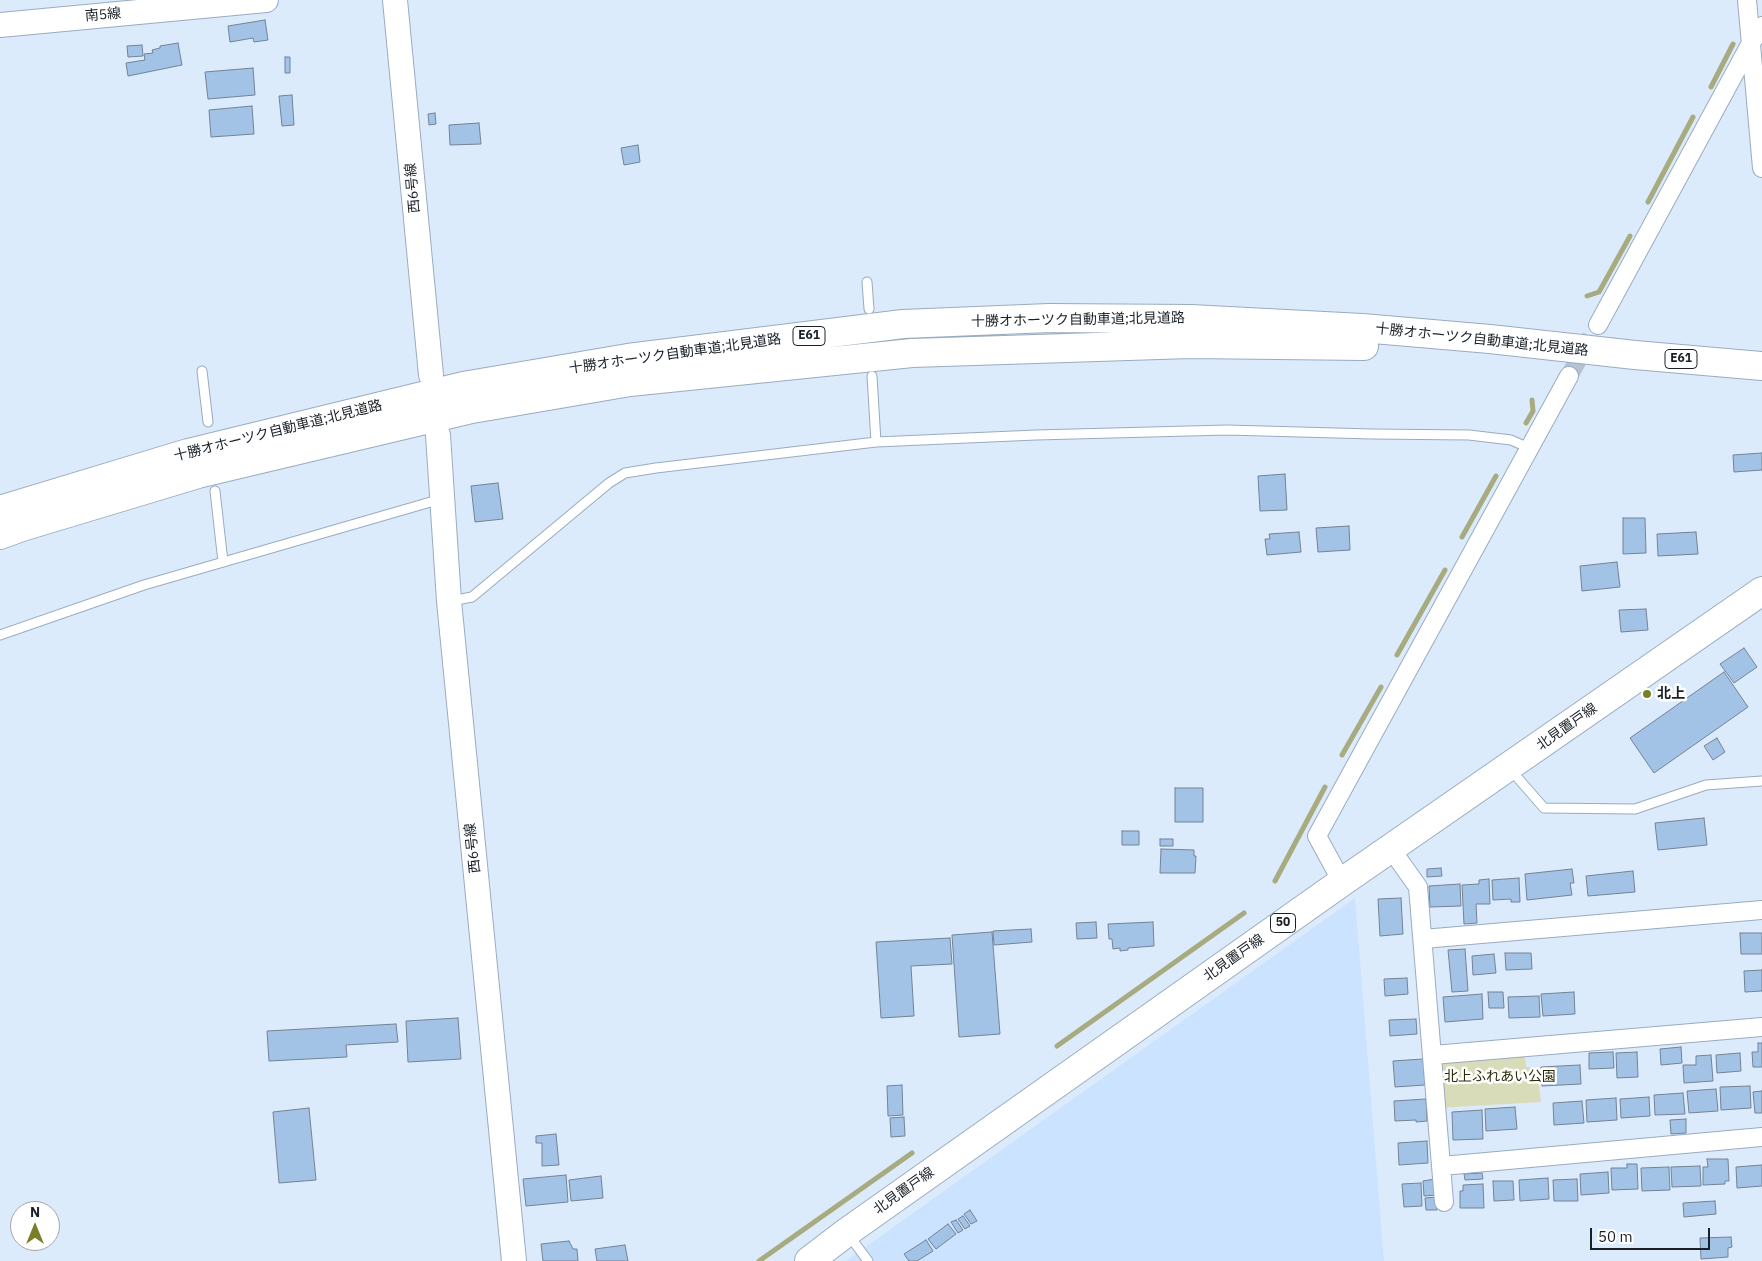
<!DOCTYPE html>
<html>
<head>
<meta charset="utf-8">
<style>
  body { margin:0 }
  #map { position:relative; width:1762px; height:1261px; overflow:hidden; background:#dbebfc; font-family:"IBM Plex Sans",sans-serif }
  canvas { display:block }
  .north { position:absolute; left:10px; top:1201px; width:50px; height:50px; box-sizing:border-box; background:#fff; border:1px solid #a3a6a9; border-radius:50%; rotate:0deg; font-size:14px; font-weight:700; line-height:20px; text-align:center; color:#192027 }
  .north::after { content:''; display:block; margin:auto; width:18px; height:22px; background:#797e28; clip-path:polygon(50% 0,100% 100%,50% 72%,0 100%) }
  .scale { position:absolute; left:1590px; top:1228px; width:120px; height:22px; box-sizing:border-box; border:2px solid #192027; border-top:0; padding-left:6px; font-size:15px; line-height:18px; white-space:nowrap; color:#192027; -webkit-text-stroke:4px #fff; paint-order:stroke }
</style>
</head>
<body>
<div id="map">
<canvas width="1762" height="1261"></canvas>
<div class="north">N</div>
<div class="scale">50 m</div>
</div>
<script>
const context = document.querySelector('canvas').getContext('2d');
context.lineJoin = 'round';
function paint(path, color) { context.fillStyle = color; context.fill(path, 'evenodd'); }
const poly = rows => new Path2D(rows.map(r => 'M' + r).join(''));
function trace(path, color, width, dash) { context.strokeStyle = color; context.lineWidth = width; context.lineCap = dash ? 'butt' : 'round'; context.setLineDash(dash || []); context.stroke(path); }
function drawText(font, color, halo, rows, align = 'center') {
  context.font = font + ' "IBM Plex Sans","Noto Sans JP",sans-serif'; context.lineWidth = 5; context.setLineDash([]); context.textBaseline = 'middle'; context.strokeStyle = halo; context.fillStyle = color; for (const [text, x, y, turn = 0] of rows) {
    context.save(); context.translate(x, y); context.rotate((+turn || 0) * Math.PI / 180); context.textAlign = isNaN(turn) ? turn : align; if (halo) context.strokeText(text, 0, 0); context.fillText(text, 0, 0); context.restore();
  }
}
paint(poly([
  [1355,898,1384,1261,846,1261]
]), '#cbe3fe');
paint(poly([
  [1524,1047,1526,1067,1537,1067,1541,1102,1437,1108,1433,1055]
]), '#d9dcb9');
trace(poly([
  [1711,87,1733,44],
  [1648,202,1693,117],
  [1587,296,1599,292,1630,236],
  [1526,423,1533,411,1532,400],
  [1462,537,1496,476],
  [1397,655,1445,570],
  [1342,755,1381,687],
  [1275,881,1325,787],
  [1057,1046,1244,913],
  [759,1261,912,1153]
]), '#a7ab7f', 5);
const building = poly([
  [265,20,268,40,254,42,253,38,230,42,228,26,265,20],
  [178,43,182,65,128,76,126,63,145,60,144,54,153,53,152,50,160,48,160,46,178,43],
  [142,45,143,56,128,57,127,46,142,45],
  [285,57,290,57,290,73,285,73,285,57],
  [253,68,255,95,208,99,205,72,253,68],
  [292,95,294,125,282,126,279,96,292,95],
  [252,106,254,134,211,137,209,110,252,106],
  [435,113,436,124,429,125,428,114,435,113],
  [479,123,481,144,450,145,449,125,479,123],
  [638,145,640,162,624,165,621,148,638,145],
  [1762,453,1762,470,1734,472,1733,455,1762,453],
  [1285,474,1287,510,1260,511,1258,476,1285,474],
  [498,483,503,519,475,522,471,486,498,483],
  [1623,518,1645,518,1646,553,1623,554,1623,518],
  [1349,526,1350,550,1318,552,1316,528,1349,526],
  [1299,532,1301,552,1267,555,1265,539,1270,539,1269,534,1299,532],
  [1696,532,1698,554,1658,556,1657,534,1696,532],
  [1617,562,1620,587,1582,591,1580,566,1617,562],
  [1646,609,1648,630,1621,632,1619,610,1646,609],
  [1744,648,1757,667,1734,683,1720,664,1744,648],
  [1724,672,1748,707,1654,773,1630,738,1724,672],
  [1717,738,1725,752,1713,760,1704,746,1717,738],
  [1175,788,1203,788,1203,822,1175,822,1175,788],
  [1704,818,1707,845,1658,850,1655,823,1704,818],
  [1122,831,1139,831,1139,845,1122,845,1122,831],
  [1160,839,1173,839,1173,846,1160,846,1160,839],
  [1161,849,1194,850,1194,856,1196,856,1195,873,1160,873,1161,849],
  [1441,868,1442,876,1427,877,1427,869,1441,868],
  [1572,869,1574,883,1570,883,1572,895,1527,900,1525,874,1572,869],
  [1633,871,1635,892,1588,896,1586,876,1633,871],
  [1519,878,1520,902,1511,902,1511,899,1493,900,1492,880,1519,878],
  [1489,879,1490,904,1476,904,1477,923,1464,924,1462,885,1479,884,1479,880,1489,879],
  [1460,884,1461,906,1430,907,1429,886,1460,884],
  [1401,898,1403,934,1380,936,1378,899,1401,898],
  [1096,922,1097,938,1077,939,1076,923,1096,922],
  [1153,922,1154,946,1128,948,1128,950,1120,951,1120,948,1113,949,1112,939,1109,939,1108,924,1153,922],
  [1031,929,1032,942,994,945,993,931,1031,929],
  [992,932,1000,1034,959,1037,952,935,992,932],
  [1740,933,1762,933,1762,954,1741,954,1740,933],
  [950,938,952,964,911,966,914,1016,881,1018,876,942,950,938],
  [1465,949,1468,991,1452,992,1448,950,1465,949],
  [1505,953,1531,953,1532,969,1506,970,1505,953],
  [1494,954,1496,973,1473,975,1472,956,1494,954],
  [1762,970,1762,991,1745,992,1744,971,1762,970],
  [1407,978,1408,994,1385,996,1384,979,1407,978],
  [1488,992,1503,992,1504,1008,1489,1008,1488,992],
  [1574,992,1575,1014,1543,1016,1541,994,1574,992],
  [1482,994,1483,1019,1445,1022,1443,997,1482,994],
  [1539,996,1540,1017,1509,1018,1508,997,1539,996],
  [458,1018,461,1059,408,1062,406,1021,458,1018],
  [1416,1019,1417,1034,1390,1036,1389,1020,1416,1019],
  [396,1024,398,1042,346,1045,347,1057,269,1061,267,1031,396,1024],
  [1758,1043,1762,1043,1762,1067,1753,1067,1752,1052,1758,1052,1758,1043],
  [1681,1047,1682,1063,1661,1065,1660,1049,1681,1047],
  [1613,1052,1614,1068,1589,1069,1589,1053,1613,1052],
  [1637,1052,1638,1077,1617,1078,1616,1053,1637,1052],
  [1740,1053,1741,1071,1717,1073,1716,1055,1740,1053],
  [1711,1055,1713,1081,1684,1083,1683,1065,1696,1065,1696,1056,1711,1055],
  [1423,1059,1425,1085,1395,1087,1393,1061,1423,1059],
  [1580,1065,1581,1084,1542,1086,1541,1067,1580,1065],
  [902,1085,903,1115,888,1116,887,1086,902,1085],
  [1750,1086,1751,1108,1721,1110,1720,1087,1750,1086],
  [1716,1089,1718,1111,1689,1113,1687,1091,1716,1089],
  [1762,1091,1762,1113,1755,1113,1753,1092,1762,1091],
  [1683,1093,1685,1114,1655,1115,1654,1095,1683,1093],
  [1649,1097,1650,1116,1621,1118,1620,1099,1649,1097],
  [1616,1098,1617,1120,1587,1122,1586,1100,1616,1098],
  [1426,1099,1427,1121,1416,1122,1416,1120,1395,1121,1394,1101,1426,1099],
  [1582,1101,1584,1123,1554,1125,1553,1103,1582,1101],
  [1515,1107,1517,1129,1486,1131,1485,1109,1515,1107],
  [309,1108,316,1180,279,1183,273,1112,309,1108],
  [1482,1110,1483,1139,1453,1140,1452,1112,1482,1110],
  [904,1117,905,1136,891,1137,890,1118,904,1117],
  [1686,1119,1686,1133,1671,1134,1670,1120,1686,1119],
  [556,1134,559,1165,542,1166,542,1143,536,1143,536,1136,556,1134],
  [1427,1141,1428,1163,1399,1165,1398,1143,1427,1141],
  [1707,1159,1728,1159,1729,1181,1725,1181,1725,1184,1703,1185,1703,1167,1708,1167,1707,1159],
  [1627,1164,1637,1164,1638,1189,1612,1190,1611,1168,1627,1168,1627,1164],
  [1762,1165,1762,1186,1737,1188,1736,1167,1762,1165],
  [1700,1166,1701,1186,1672,1187,1671,1167,1700,1166],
  [1669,1167,1670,1190,1642,1191,1641,1168,1669,1167],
  [1608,1172,1609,1193,1581,1195,1580,1174,1608,1172],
  [1482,1173,1483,1179,1465,1180,1464,1174,1482,1173],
  [566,1175,568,1202,526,1206,523,1179,566,1175],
  [601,1176,603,1198,571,1201,569,1180,601,1176],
  [1548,1178,1549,1199,1520,1201,1519,1180,1548,1178],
  [1435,1179,1436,1195,1424,1196,1423,1181,1435,1179],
  [1577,1179,1578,1201,1554,1201,1553,1180,1577,1179],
  [1493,1181,1513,1181,1514,1200,1494,1201,1493,1181],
  [1421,1183,1422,1206,1404,1207,1402,1184,1421,1183],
  [1483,1184,1484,1208,1460,1208,1460,1191,1463,1191,1463,1185,1483,1184],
  [1437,1197,1437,1210,1426,1210,1425,1198,1437,1197],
  [1715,1201,1716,1214,1684,1217,1683,1203,1715,1201],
  [970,1210,977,1221,971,1224,964,1214,970,1210],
  [963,1216,970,1226,965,1229,958,1219,963,1216],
  [956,1220,963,1230,958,1233,951,1222,956,1220],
  [948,1224,956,1234,936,1249,928,1239,948,1224],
  [1731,1237,1732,1247,1728,1248,1728,1257,1701,1259,1700,1238,1731,1237],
  [926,1240,933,1251,917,1261,909,1261,904,1254,926,1240],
  [569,1241,573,1249,577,1249,578,1261,543,1261,541,1244,569,1241],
  [625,1245,628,1261,597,1261,595,1249,625,1245]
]);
paint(building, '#a3c3e6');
trace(building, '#728396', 1);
trace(poly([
  [1569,376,1598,325]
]), '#b4c2d1', 18, [18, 9]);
const lane = poly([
  [867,282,869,309],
  [202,371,208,422],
  [872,376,876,442],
  [215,491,223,562],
  [451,601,472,597,609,483,625,473,656,468,876,442,1036,435,1227,430,1372,434,1469,435,1511,440,1529,448],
  [0,635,144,585,441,499],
  [1510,769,1544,808,1635,809,1706,785,1762,781],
  [848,1234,868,1261]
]);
const street = poly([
  [1747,0,1762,168],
  [1598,325,1751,43,1762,26],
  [1391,849,1418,887,1444,1202],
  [1342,882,1317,836,1569,376],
  [1423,939,1762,910],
  [1433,1055,1762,1027],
  [1442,1166,1762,1137]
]);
const secondary = poly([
  [395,0,431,375],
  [0,25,266,0],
  [438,435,449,601,514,1261]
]);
const primary = poly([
  [809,1261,847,1232,1342,882,1762,591]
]);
const highway = poly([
  [0,510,188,453,463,386,628,358,903,324,1049,318,1191,319,1362,328,1490,339,1635,355,1762,366],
  [0,535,22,527,198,474,472,409,630,382,912,353,1190,344,1364,346]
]);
trace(lane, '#99acbf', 11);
trace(street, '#99acbf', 20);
trace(secondary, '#99acbf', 26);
trace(primary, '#99acbf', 30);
trace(highway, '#99acbf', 30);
trace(lane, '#fff', 9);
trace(street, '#fff', 18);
trace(secondary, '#fff', 24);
trace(primary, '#fff', 28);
trace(highway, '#fff', 28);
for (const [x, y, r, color] of [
  [1647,694,5,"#797e28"]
]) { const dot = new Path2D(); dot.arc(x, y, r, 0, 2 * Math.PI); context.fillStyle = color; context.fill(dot); trace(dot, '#fff', 2); }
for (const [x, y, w] of [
  [809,336,32],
  [1681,359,32],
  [1283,923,25]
]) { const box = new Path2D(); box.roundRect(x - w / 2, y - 9.5, w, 19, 4); context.fillStyle = '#fff'; context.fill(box); trace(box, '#192027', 1); }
drawText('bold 12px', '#192027', null, [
  ["E61",809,336],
  ["E61",1681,359],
  ["50",1283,923]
]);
drawText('14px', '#192027', '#fff', [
  ["南5線",103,15,-5],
  ["西6号線",413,188,-95],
  ["十勝オホーツク自動車道;北見道路",1078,320,-1],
  ["十勝オホーツク自動車道;北見道路",1482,340,6],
  ["十勝オホーツク自動車道;北見道路",675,354,-8],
  ["十勝オホーツク自動車道;北見道路",278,431,-14],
  ["北見置戸線",1567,727,-35],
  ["西6号線",473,848,-96],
  ["北見置戸線",1234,958,-35],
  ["北見置戸線",904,1191,-35]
]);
drawText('bold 14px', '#192027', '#fff', [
  ["北上",1657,694]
], 'left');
drawText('14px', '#2a2c08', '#fff', [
  ["北上ふれあい公園",1500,1077]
]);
</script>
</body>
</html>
